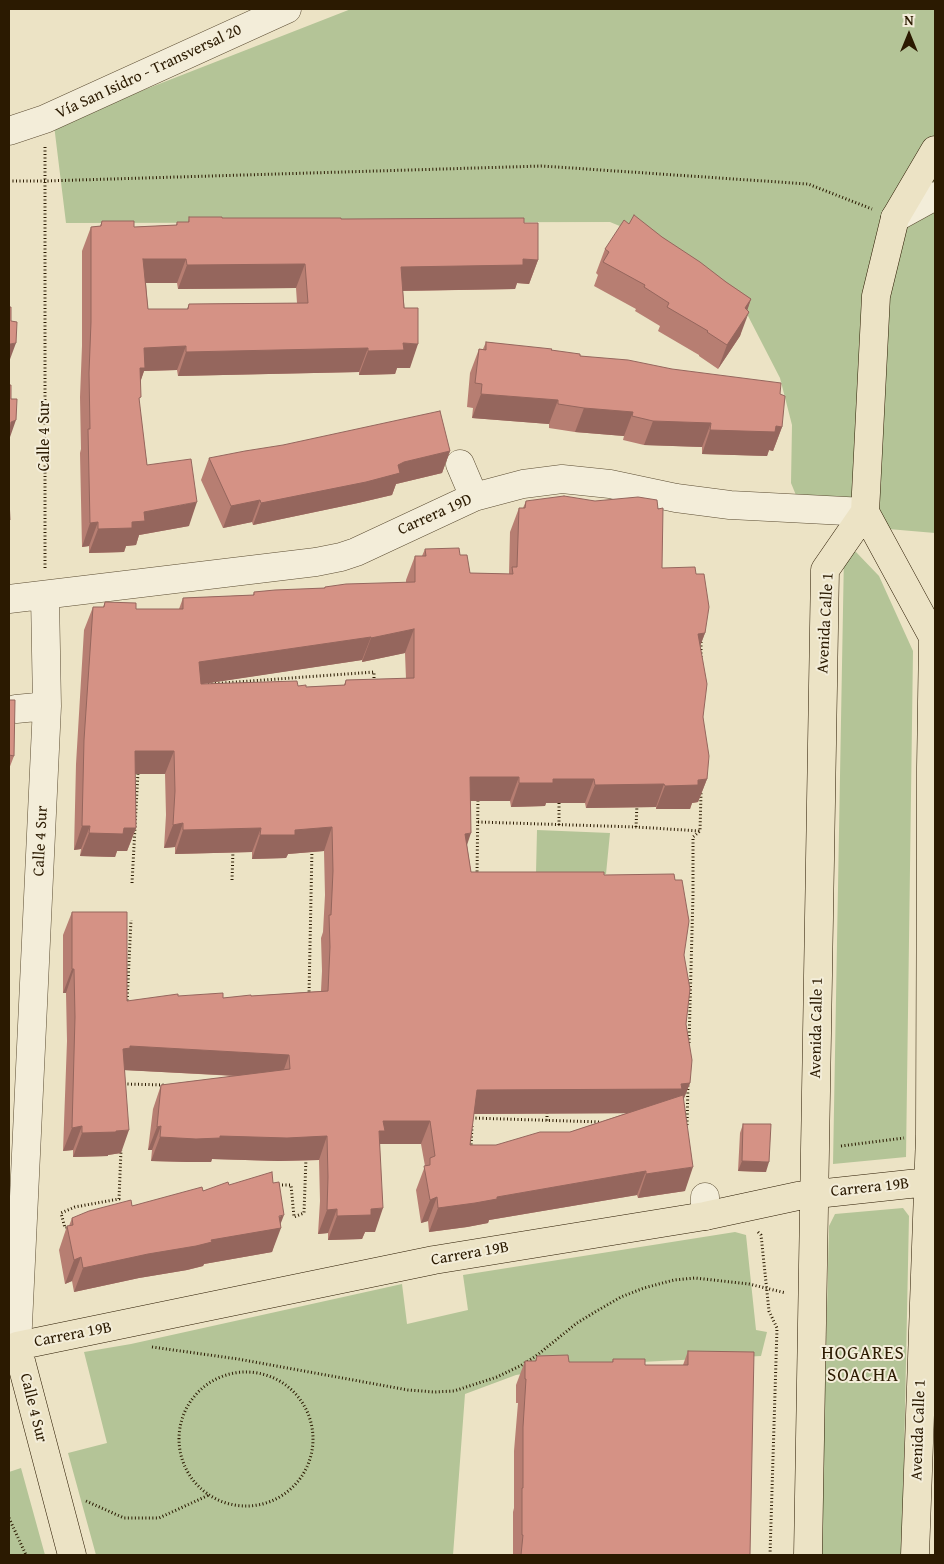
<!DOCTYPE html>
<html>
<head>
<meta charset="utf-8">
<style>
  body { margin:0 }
  #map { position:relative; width:944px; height:1564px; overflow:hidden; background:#ece3c5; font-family:"Gentium Book Plus",serif }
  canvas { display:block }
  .frame { position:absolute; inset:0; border:10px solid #2b1a01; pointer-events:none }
  .north { position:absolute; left:884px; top:10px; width:50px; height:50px; -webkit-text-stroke:4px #f3edd9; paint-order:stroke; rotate:0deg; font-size:14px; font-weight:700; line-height:20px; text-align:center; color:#2b1a01 }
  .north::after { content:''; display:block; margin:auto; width:18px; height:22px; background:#2b1a01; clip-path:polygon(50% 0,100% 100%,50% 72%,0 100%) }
</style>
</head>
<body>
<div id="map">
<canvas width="944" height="1564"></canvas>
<div class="frame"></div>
<div class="north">N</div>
</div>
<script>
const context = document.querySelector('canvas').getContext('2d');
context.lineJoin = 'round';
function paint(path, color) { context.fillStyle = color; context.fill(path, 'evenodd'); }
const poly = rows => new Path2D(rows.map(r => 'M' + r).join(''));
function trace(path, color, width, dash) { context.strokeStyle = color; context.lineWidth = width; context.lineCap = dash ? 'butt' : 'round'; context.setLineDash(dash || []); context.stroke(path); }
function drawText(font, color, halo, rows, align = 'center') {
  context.font = font + ' "Gentium Book Plus",serif'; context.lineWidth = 4; context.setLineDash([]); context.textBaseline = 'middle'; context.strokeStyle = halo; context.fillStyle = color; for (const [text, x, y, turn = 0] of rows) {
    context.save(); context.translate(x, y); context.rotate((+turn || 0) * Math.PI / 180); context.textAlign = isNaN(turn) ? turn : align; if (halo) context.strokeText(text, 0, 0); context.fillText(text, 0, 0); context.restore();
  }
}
paint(poly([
  [351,9,935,9,935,533,807,522,791,483,792,425,780,378,747,314,644,236,610,222,66,223,54,125],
  [856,552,879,576,913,651,906,1157,833,1164,844,554],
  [537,830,610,833,606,874,536,873],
  [903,1208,909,1216,902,1555,821,1555,829,1226,835,1214],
  [735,1232,746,1235,756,1330,767,1332,761,1356,581,1365,516,1375,465,1394,453,1555,96,1555,68,1453,107,1443,84,1352,131,1344,402,1284,407,1324,468,1310,463,1275],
  [21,1468,45,1555,9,1555,9,1472]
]), '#b4c497');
const minor = poly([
  [9,131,45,119,287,9],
  [895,218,935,196],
  [460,464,474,497],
  [9,599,316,562,341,557,356,552,474,497,523,484,562,479,610,484,676,498,730,505,865,512],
  [16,709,47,706],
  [705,1197,705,1216],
  [9,1349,17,1346,47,706,45,596]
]);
const major = poly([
  [72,1555,17,1346,434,1260,705,1216,798,1196,928,1182],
  [808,1555,825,570,865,512],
  [915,1555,930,1135,931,767,933,637,865,512,876,296,895,218,935,150]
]);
trace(minor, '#5b4c32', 29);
trace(major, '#2b1a01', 29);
trace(poly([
  [45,147,45,569],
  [9,181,45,181,542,166,808,184,872,209],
  [701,657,701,640],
  [208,684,374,672,374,682],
  [478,822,636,827,700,831],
  [559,825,559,801],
  [636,827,637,804],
  [477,875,478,797],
  [232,880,233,850],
  [132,883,138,772],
  [309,995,312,848],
  [127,1004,131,920],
  [689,1043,693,895,693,837,700,831,701,793],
  [124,1084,165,1085],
  [547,1109,547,1121],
  [472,1118,601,1122],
  [687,1125,688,1084],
  [841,1146,904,1138],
  [471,1148,472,1126],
  [275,1185,291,1185,294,1217,304,1213,306,1158],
  [70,1227,65,1228,61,1213,75,1207,119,1199,121,1150],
  [758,1232,761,1235,769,1311,777,1328,770,1555],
  [152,1347,238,1359,408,1390,434,1392,454,1391,497,1377,520,1366,536,1356,577,1323,595,1312,621,1297,644,1288,674,1280,695,1278,749,1284,786,1293],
  '179 1439a67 67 0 1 1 134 0a67 67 0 1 1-134 0Z',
  [86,1501,124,1518,159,1518,209,1495],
  [9,1518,26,1555]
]), '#2b1a01', 3, [1, 2.5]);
trace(minor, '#f3edd9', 28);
trace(major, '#ece3c5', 28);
paint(poly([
  [189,217,222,218,341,219,524,223,538,260,529,284,517,283,515,289,403,291,410,368,397,368,395,374,359,375,359,372,178,376,177,370,144,371,140,382,139,402,147,465,189,526,139,535,136,545,126,546,124,552,89,553,89,546,82,547,80,453,81,449,80,397,82,346,82,251,91,227,100,226,102,221,134,227,176,225,177,222,188,222],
  [146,283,177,283,178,289,296,288,297,303,189,304,187,309,148,309],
  [629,224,662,237,726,282,751,299,747,310,740,336,718,369,699,356,699,355,658,331,660,326,635,311,636,309,594,286,598,275,596,273,605,249],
  [486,342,551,350,780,394,782,427,773,451,769,450,767,456,702,454,702,447,644,445,623,440,624,436,575,432,549,428,549,424,472,418,473,408,467,407,470,373,479,349,483,349],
  [450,451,442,473,396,484,392,495,358,503,253,525,252,522,223,528,201,480,209,458],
  [526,501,662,568,705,633,700,646,703,717,707,779,698,802,692,803,690,809,656,809,656,807,586,808,585,803,546,803,545,806,511,807,510,801,470,801,467,845,471,872,604,875,684,955,686,1024,690,1083,683,1100,685,1191,638,1198,637,1195,489,1220,488,1223,467,1227,429,1232,428,1221,421,1223,416,1190,425,1166,421,1144,380,1144,375,1232,365,1232,362,1239,328,1240,328,1233,318,1234,320,1201,319,1160,278,1161,212,1159,211,1162,188,1162,151,1161,152,1150,148,1150,153,1109,161,1085,235,1076,125,1070,121,1153,108,1155,108,1156,73,1157,73,1150,63,1151,67,1041,66,993,63,993,63,935,72,912,127,1001,178,996,223,998,321,991,322,971,321,938,323,932,325,895,324,851,288,854,286,858,252,859,252,852,175,854,175,847,164,848,166,815,165,774,135,774,136,828,127,851,117,851,115,857,80,856,81,849,74,850,76,764,84,630,93,607,103,607,105,602,136,609,179,609,183,598,253,595,254,592,324,588,325,587,406,583,406,580,415,556,422,556,425,549,460,555,470,573,509,574,510,532,519,508,523,508],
  [405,653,406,679,346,680,344,685,306,687,298,686,201,684,362,660,362,662],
  [627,1113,570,1132,496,1145,470,1145,474,1114],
  [9,700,14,756,9,769],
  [743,1124,766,1172,738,1171,740,1133],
  [273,1183,280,1225,272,1252,204,1264,203,1266,187,1270,139,1278,74,1292,72,1281,65,1284,59,1250,67,1226,69,1226,72,1218,132,1206,229,1185],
  [688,1351,750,1555,513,1555,513,1512,514,1508,514,1451,518,1403,516,1403,516,1385,525,1361,535,1361,537,1356,569,1362,612,1362,613,1359,645,1365,683,1365]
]), '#b77e72');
paint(poly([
  [143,259,186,259,177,283,135,283],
  [523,259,538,260,529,284,517,283,515,289,392,291,401,267],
  [305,264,296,288,178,289,187,265],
  [751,299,744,320,749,312,740,336,718,369,727,345,745,308],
  [16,343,9,362,10,344],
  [403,343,418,344,410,368,397,368,395,374,359,375,368,351],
  [186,346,177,370,144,371,137,392,131,392,144,348],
  [368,348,359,372,178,376,186,352],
  [481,394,558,400,549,424,472,418],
  [584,408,633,412,624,436,575,432],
  [16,420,9,440,9,427,11,422],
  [653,421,711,423,702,447,644,445],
  [776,426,782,427,773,451,769,450,767,456,702,454,710,430],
  [450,451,442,473,396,484,392,495,358,503,253,525,261,503,398,465,404,462],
  [260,500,252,522,223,528,231,506],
  [197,502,189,526,139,535,136,545,126,546,124,552,89,553,98,529,132,522,144,512],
  [98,522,89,546,82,547,90,523],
  [414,629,405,653,362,662,371,638],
  [705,633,696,657,698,634],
  [371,637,362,660,190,686,199,662],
  [135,751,174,751,165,774,127,774],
  [470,777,519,777,510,801,461,801],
  [553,779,594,779,585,803,546,803,545,806,511,807,519,783],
  [707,779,698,802,692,803,690,809,656,809,665,786],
  [664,784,656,807,586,808,595,785],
  [183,823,175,847,164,848,173,825],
  [82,826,90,826,81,849,74,850],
  [332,827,324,851,288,854,286,858,252,859,260,835,295,830],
  [124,828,136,828,127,851,117,851,115,857,80,856,89,833],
  [261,828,252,852,175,854,183,830],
  [471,833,463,857,465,834],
  [72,969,74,969,66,993,63,993],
  [130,1046,289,1055,281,1078,122,1070,123,1049],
  [690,1083,681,1106,673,1113,468,1114,477,1090],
  [383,1121,430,1121,421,1144,380,1144,379,1131],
  [82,1126,73,1150,63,1151,72,1128],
  [161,1126,152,1150,148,1150,157,1127],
  [129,1130,121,1153,108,1155,108,1156,73,1157,82,1133],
  [220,1136,327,1136,319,1160,278,1161,212,1159,211,1162,188,1162,151,1161,160,1137],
  [742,1161,769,1162,766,1172,738,1171],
  [693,1167,685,1191,638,1198,646,1174],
  [646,1171,637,1195,489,1220,488,1223,467,1227,429,1232,438,1208,497,1197],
  [437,1197,428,1221,421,1223,430,1200],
  [383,1208,375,1232,365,1232,362,1239,328,1240,337,1216,371,1209],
  [337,1209,328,1233,318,1234,327,1210],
  [284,1215,279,1228,281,1228,272,1252,204,1264,203,1266,187,1270,139,1278,74,1292,83,1268,211,1240],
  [81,1257,72,1281,65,1284,74,1260]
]), '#95665d');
const building = poly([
  [634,215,662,237,700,262,726,282,751,299,745,308,749,312,727,345,707,332,708,331,667,307,669,303,644,287,645,285,603,262,609,252,605,249,624,220,629,224,634,215],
  [189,217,222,217,222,218,341,218,341,219,524,218,524,223,538,223,538,260,523,259,523,265,401,267,404,308,418,308,418,344,403,343,404,350,368,351,368,348,186,352,186,346,144,348,145,368,140,368,141,397,139,398,147,465,191,459,197,502,144,512,145,521,132,522,132,528,98,529,98,522,90,523,88,429,90,429,89,373,91,322,91,227,101,226,102,221,134,221,134,227,177,225,177,222,189,222,189,217],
  [143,259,186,259,187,265,305,264,308,303,189,304,188,309,148,309,143,259],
  [9,307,11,307,11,321,17,322,16,343,10,344,9,362,9,307],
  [486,342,552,349,551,350,580,354,580,356,628,360,672,369,781,383,780,394,785,396,782,427,776,426,775,432,710,430,711,423,653,421,632,416,633,412,584,408,558,404,558,400,481,394,482,384,475,383,479,349,486,350,486,342],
  [9,385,11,385,11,399,17,399,16,420,11,422,10,432,9,432,9,385],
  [440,411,450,451,404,462,398,465,400,473,366,482,261,503,260,500,231,506,209,458,245,451,283,445,440,411],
  [564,496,595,501,638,497,657,500,658,509,663,508,662,568,695,567,696,574,704,574,709,607,705,633,698,634,707,684,703,717,709,756,707,779,698,780,698,785,665,786,664,784,595,785,594,779,553,779,553,783,519,783,519,777,470,777,471,833,465,834,471,872,604,872,604,875,674,874,675,880,682,880,689,921,684,955,690,989,686,1024,692,1060,690,1083,681,1084,682,1089,477,1090,470,1145,496,1145,540,1132,570,1132,683,1095,693,1167,646,1174,646,1171,497,1197,497,1199,475,1203,438,1208,437,1197,430,1200,424,1166,430,1165,430,1158,435,1156,430,1121,383,1121,385,1131,379,1131,383,1208,371,1209,371,1215,337,1216,337,1209,327,1210,328,1177,327,1136,287,1138,220,1136,220,1138,196,1139,160,1137,161,1126,157,1127,161,1085,290,1069,289,1055,130,1046,130,1048,123,1049,129,1130,116,1131,116,1132,82,1133,82,1126,72,1128,75,1017,74,969,72,969,72,912,127,912,127,1001,178,994,178,996,223,993,223,998,251,995,251,996,328,991,330,947,329,915,331,915,333,871,332,827,295,830,295,835,260,835,261,828,183,830,183,823,173,825,175,791,174,751,135,751,136,828,124,828,123,834,89,833,90,826,82,826,84,740,93,607,104,607,105,602,136,603,136,609,183,609,183,598,254,595,254,592,275,590,325,588,325,587,346,584,415,582,415,556,426,556,425,549,459,548,460,555,467,555,470,573,513,574,512,567,517,567,519,508,525,508,526,501,564,496],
  [414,629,414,678,346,680,345,685,306,687,306,685,298,686,297,681,201,684,199,662,371,637,371,638,414,629],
  [9,499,10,520,9,521,9,499],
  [9,700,15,700,14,756,9,755,9,700],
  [743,1124,771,1124,769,1162,742,1161,743,1124],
  [272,1172,273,1183,279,1182,284,1215,279,1216,281,1228,211,1240,212,1242,196,1246,148,1254,83,1268,81,1257,74,1260,67,1226,73,1225,72,1218,89,1211,131,1200,132,1206,202,1187,203,1191,228,1182,229,1185,272,1172],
  [688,1351,754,1352,750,1555,521,1555,523,1535,522,1535,522,1488,523,1488,523,1427,526,1379,525,1379,525,1361,536,1361,537,1356,568,1355,569,1362,613,1362,613,1359,645,1359,645,1365,688,1365,688,1351]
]);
paint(building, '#d59285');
trace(building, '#95665d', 1);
drawText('16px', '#2b1a01', '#f3edd9', [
  ["Vía San Isidro - Transversal 20",149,72,-25],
  ["Calle 4 Sur",45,436,-90],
  ["Carrera 19D",435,515,-24],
  ["Avenida Calle 1",826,623,-87],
  ["Calle 4 Sur",41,841,-87],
  ["Avenida Calle 1",817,1028,-89],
  ["Carrera 19B",870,1188,-6],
  ["Carrera 19B",470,1254,-10],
  ["Carrera 19B",73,1335,-11],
  ["Calle 4 Sur",33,1408,76],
  ["Avenida Calle 1",919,1430,-88]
]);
context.letterSpacing = '1px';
drawText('19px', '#2b1a01', '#f3edd9', [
  ["HOGARES",863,1354],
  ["SOACHA",863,1376]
]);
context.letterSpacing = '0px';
</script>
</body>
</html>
